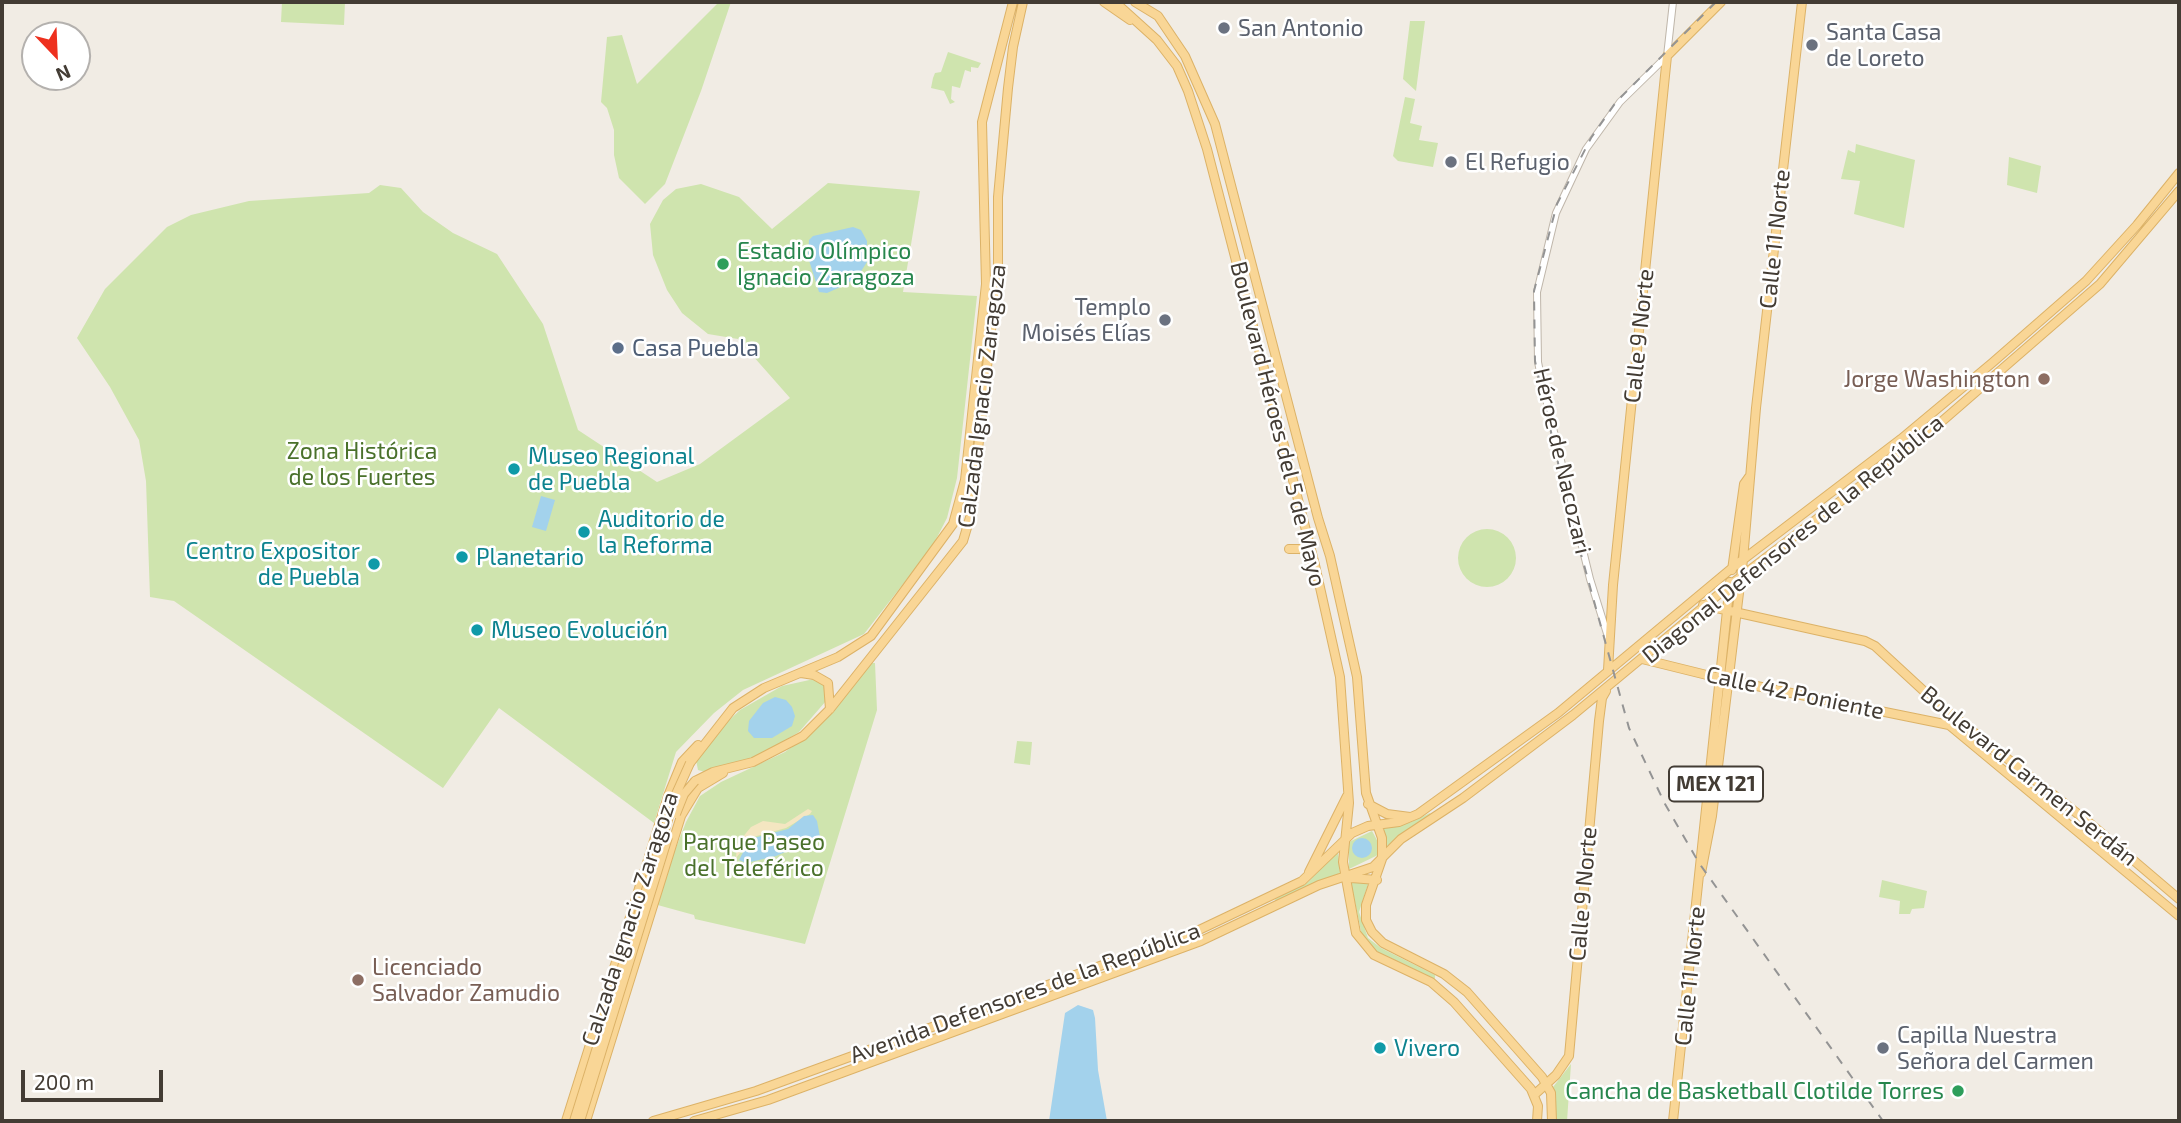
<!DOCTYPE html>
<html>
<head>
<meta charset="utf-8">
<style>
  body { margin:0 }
  #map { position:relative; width:2181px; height:1123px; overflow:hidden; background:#f1ece4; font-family:"Exo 2",sans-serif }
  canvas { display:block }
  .frame { position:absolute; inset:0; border:4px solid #433c34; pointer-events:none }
  .north { position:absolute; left:21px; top:21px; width:70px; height:70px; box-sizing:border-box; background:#fff; border:2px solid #b4b1ae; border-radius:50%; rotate:157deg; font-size:19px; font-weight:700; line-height:28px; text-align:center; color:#433c34 }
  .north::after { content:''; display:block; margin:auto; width:24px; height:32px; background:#ee301e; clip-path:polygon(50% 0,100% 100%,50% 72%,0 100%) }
  .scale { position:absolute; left:21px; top:1070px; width:142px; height:32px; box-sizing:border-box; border:4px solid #433c34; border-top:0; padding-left:9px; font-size:21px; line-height:24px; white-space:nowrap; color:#433c34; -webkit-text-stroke:5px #fff; paint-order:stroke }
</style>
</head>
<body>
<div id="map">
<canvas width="2181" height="1123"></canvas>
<div class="frame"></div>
<div class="north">N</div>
<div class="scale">200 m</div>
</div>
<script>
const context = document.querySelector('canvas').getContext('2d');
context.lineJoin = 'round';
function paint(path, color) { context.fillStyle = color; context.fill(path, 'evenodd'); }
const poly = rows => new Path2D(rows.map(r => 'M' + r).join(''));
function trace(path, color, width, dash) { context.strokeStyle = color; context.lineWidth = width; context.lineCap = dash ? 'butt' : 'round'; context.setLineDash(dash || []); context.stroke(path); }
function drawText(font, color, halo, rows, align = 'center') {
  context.font = font + ' "Exo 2",sans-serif'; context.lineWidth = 5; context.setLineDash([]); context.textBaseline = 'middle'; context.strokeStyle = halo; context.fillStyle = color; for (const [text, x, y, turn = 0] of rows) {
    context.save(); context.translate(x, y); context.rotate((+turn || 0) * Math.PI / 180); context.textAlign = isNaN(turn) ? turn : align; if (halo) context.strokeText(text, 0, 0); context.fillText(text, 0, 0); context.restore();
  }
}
paint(poly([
  [282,2,345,2,344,25,281,22],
  [719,2,731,2,701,91,665,184,645,204,619,178,614,155,614,130,607,108,601,102,607,37,622,35,637,84],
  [1410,21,1425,21,1416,91,1403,79],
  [948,52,981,63,978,68,971,67,971,72,965,70,960,88,952,86,951,99,955,102,950,104,944,91,931,88,933,78,935,73,941,72],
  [1405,97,1415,99,1410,123,1422,126,1419,140,1438,143,1433,167,1398,161,1393,156],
  [1856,144,1915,160,1904,228,1854,214,1860,181,1841,179,1848,150,1855,153],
  [2009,157,2041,166,2037,193,2007,185],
  [828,183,920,191,903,292,977,296,957,478,947,518,932,547,864,634,743,690,714,713,676,752,654,823,499,708,443,788,174,601,150,597,146,481,139,440,110,387,77,338,105,289,167,227,191,215,249,201,369,193,380,185,401,188,423,212,453,233,497,254,543,324,578,430,657,482,700,464,790,398,738,339,708,334,682,313,667,290,653,255,650,224,663,200,676,189,701,184,739,197,772,229],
  '1458 558a29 29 0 1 1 58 0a29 29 0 1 1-58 0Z',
  [871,663,875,663,877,710,805,944,695,919,694,915,654,904,686,822,700,796,721,782,785,752,814,730],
  [814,679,824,685,826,701,799,732,759,756,705,772,698,770,696,760,722,727,740,710,782,686],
  [1017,741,1032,742,1030,765,1014,763],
  [1430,813,1431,815,1387,846,1381,828,1411,822],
  [1372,831,1378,842,1378,855,1349,869,1349,842],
  [1338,852,1340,873,1276,902,1275,899,1308,882],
  [1350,878,1369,881,1359,912,1368,938,1381,948,1435,975,1435,979,1374,950,1362,936],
  [1882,880,1927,891,1924,908,1912,909,1910,914,1899,914,1900,901,1879,897],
  [1571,1064,1567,1121,1554,1121,1553,1087]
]), '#cfe4ae');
paint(poly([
  [808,809,812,811,810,814,786,828,753,837,736,858,737,844,751,827,763,821,785,824]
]), '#f4e6c1');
paint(poly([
  [853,227,861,230,867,241,867,262,858,276,845,285,827,293,819,292,808,257,809,240,813,236],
  [541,496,555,500,546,531,532,527],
  [775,697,786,700,792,707,795,716,792,726,772,738,754,738,748,731,749,721,763,703],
  [813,815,817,821,820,837,817,844,801,845,776,856,746,863,739,860,750,839,788,829,804,816],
  '1352 848a10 10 0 1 1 20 0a10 10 0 1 1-20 0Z',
  [1078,1005,1093,1010,1095,1018,1098,1070,1107,1121,1049,1121,1065,1013]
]), '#a3d2ec');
const minor = poly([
  [1609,640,1590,579,1543,387,1538,362,1537,292,1556,213,1586,149,1620,102,1667,56,1673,2]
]);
const major = poly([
  [1104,2,1130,20],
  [1115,2,1157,40,1177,66,1188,91,1207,149,1315,565,1340,677,1349,803,1343,862,1356,933,1374,955,1431,982,1454,1002,1531,1089,1538,1106,1537,1121],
  [1135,2,1158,16,1185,56,1215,124,1318,518,1330,556,1357,677,1366,793,1382,838,1382,859,1366,905,1366,920,1372,932,1383,943,1444,974,1467,992,1542,1077,1551,1093,1552,1121],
  [1289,549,1302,549,1312,561],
  [1732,570,1744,484,1749,477],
  [1703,605,1865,641,1875,646,1939,705,2092,825,2179,899],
  [1642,659,1727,680,1949,725,2179,916],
  [1608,670,1613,585,1667,56,1721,2],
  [801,673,814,675,828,683,830,709],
  [690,763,733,708,764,688,838,657,871,636,953,524,965,480,986,284,982,122,1013,2],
  [695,781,713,772,753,762,803,736,830,709,963,541,971,514,998,266,998,197,1008,88,1013,47,1023,2],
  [1368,804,1387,814,1410,817],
  [1309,872,1347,796],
  [1701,873,1712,816,1743,560,1756,408,1802,2],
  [1351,878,1377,880],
  [1534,1095,1556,1075,1569,1056,1599,721,1602,698,1606,691],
  [566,1121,668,796,682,762,698,745],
  [586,1121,681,816,698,788,723,773],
  [653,1121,756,1091,1199,930,1302,881,1352,833,1368,826,1399,822,1418,814,1558,713,1732,568,1901,439,1992,363,2086,281,2137,225,2179,173],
  [694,1121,768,1100,1201,941,1319,885,1373,867,1401,839,1463,798,1573,715,1730,585,1917,443,2100,284,2179,191],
  [1673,1121,1730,582]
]);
trace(minor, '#bfb6aa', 8);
trace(major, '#dcb267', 10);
trace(minor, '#fff', 6);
trace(major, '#f9d696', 8);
trace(poly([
  [1716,2,1616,102,1591,138,1557,204,1534,291,1535,361,1568,507,1629,728,1665,804,1699,863,1883,1121]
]), '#949494', 2, [9, 9]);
const majorBridge = poly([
  [676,814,684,794,695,781],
  [574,1121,676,794,690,763],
  [580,1121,668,837]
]);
trace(majorBridge, '#dcb267', 10, []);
trace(majorBridge, '#f9d696', 8);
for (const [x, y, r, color] of [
  [1224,28,7,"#6b7280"],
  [1812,45,7,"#6b7280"],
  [1451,162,7,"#6b7280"],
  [723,264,7,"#2e9e5b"],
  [1165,320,7,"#6b7280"],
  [618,348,7,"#5c6f8a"],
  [2044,379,7,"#8d6e63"],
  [514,469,7,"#0f9aa8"],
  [584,532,7,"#0f9aa8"],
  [462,557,7,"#0f9aa8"],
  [374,564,7,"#0f9aa8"],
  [477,630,7,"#0f9aa8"],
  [358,980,7,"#8d6e63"],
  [1380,1048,7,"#0f9aa8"],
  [1883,1048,7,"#6b7280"],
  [1958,1091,7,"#2e9e5b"]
]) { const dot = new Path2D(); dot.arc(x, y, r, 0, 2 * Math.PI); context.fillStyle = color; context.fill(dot); trace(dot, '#fff', 2.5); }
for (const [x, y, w] of [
  [1716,784,94]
]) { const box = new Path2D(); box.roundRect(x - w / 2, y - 17.5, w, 35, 5); context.fillStyle = '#fff'; context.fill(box); trace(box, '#433c34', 2); }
drawText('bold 21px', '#433c34', null, [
  ["MEX 121",1716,784]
]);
drawText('23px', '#5b616d', '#fff', [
  ["San Antonio",1238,28],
  ["Santa Casa",1826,32],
  ["de Loreto",1826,58],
  ["El Refugio",1465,162],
  ["Templo",1151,307,"right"],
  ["Moisés Elías",1151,333,"right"],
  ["Capilla Nuestra",1897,1035],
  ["Señora del Carmen",1897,1061]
], 'left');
drawText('23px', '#433c34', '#fff', [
  ["Calle 11 Norte",1775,239,-84],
  ["Calle 9 Norte",1639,336,-84],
  ["Calzada Ignacio Zaragoza",982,396,-83],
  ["Boulevard Héroes del 5 de Mayo",1278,424,76],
  ["Héroe de Nacozari",1562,461,77],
  ["Diagonal Defensores de la República",1793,539,-39],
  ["Calle 42 Poniente",1795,693,12],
  ["Boulevard Carmen Serdán",2029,776,39],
  ["Calle 9 Norte",1583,894,-85],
  ["Calzada Ignacio Zaragoza",630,919,-72],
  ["Calle 11 Norte",1690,976,-84],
  ["Avenida Defensores de la República",1025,993,-20]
]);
drawText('23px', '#27864d', '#fff', [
  ["Estadio Olímpico",737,251],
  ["Ignacio Zaragoza",737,277],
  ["Cancha de Basketball Clotilde Torres",1944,1091,"right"]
], 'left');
drawText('23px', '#4e5e75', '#fff', [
  ["Casa Puebla",632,348]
], 'left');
drawText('23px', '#785e54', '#fff', [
  ["Jorge Washington",2030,379],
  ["Licenciado",372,967,"left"],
  ["Salvador Zamudio",372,993,"left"]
], 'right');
drawText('23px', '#4a712b', '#fff', [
  ["Zona Histórica",362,451],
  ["de los Fuertes",362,477],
  ["Parque Paseo",754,842],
  ["del Teleférico",754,868]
]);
drawText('23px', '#0d838f', '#fff', [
  ["Museo Regional",528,456],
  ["de Puebla",528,482],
  ["Auditorio de",598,519],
  ["la Reforma",598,545],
  ["Centro Expositor",360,551,"right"],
  ["de Puebla",360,577,"right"],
  ["Planetario",476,557],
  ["Museo Evolución",491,630],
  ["Vivero",1394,1048]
], 'left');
</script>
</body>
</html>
